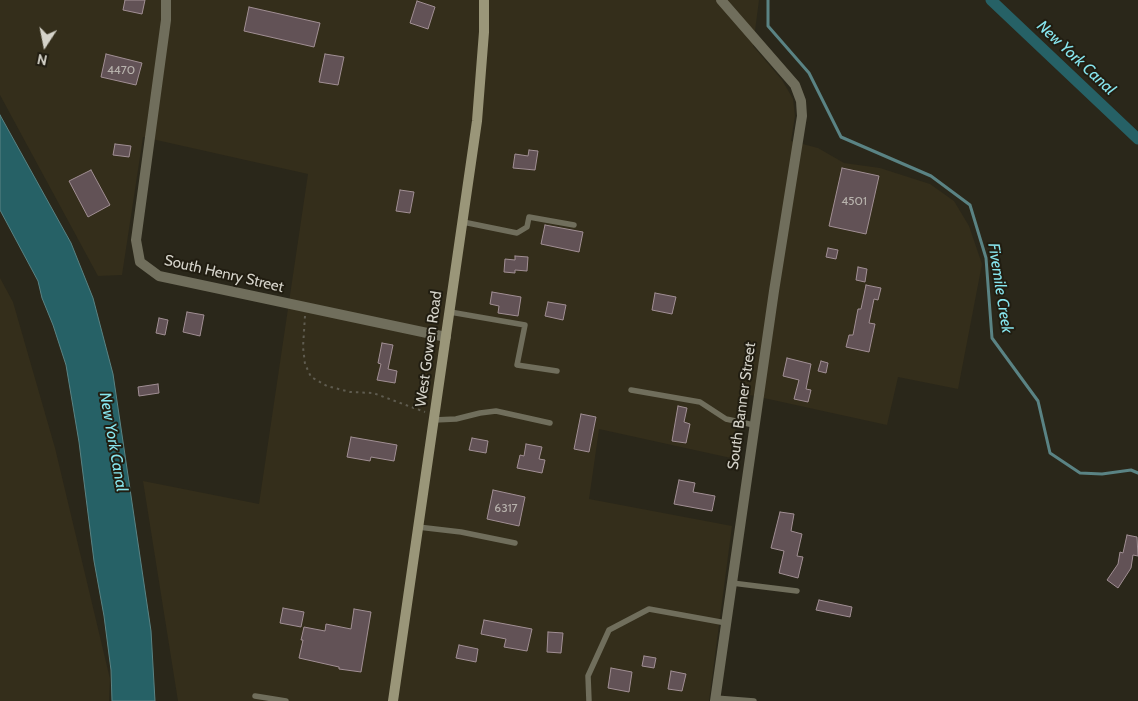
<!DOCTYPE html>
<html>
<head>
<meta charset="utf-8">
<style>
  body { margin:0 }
  #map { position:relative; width:1138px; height:701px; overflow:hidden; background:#2a271a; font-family:Cabin,sans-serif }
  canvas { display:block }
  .north { position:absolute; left:20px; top:20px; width:50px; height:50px; -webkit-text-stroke:4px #211d11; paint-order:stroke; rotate:191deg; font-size:14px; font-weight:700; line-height:20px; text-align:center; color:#d5d3ca }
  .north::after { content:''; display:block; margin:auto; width:18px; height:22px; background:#d5d3ca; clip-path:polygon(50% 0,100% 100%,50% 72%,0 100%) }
</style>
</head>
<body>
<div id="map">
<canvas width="1138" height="701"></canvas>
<div class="north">N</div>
</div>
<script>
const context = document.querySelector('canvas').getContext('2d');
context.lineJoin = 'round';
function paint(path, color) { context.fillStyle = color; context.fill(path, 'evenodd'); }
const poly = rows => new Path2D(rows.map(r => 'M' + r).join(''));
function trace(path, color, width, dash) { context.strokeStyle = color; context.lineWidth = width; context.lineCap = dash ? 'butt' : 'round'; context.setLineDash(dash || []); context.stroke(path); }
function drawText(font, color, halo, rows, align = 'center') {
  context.font = font + ' Cabin,sans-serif'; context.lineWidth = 4; context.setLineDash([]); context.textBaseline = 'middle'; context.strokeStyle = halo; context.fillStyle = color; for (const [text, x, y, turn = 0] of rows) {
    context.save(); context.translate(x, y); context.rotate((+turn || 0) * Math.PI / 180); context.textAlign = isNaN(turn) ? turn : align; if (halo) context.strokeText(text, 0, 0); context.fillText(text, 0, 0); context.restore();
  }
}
paint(poly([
  [0,0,759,0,753,46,782,80,793,99,795,116,791,141,818,148,844,163,880,168,930,184,954,201,969,226,982,264,958,389,898,377,887,425,741,393,731,458,599,429,589,499,732,526,709,701,178,701,143,481,259,504,308,174,143,137,122,275,98,276,0,95],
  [0,278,13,302,55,448,110,679,109,701,0,701]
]), '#342e1b');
const water = poly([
  [0,115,71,243,93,298,113,374,151,631,155,701,112,701,111,670,104,616,94,561,79,442,66,365,53,325,42,298,38,281,0,210,0,115]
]);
paint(water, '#266166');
trace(water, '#5a8384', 1);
trace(poly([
  [768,0,768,26,809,73,841,137,931,176,970,205,986,258,992,338,1038,401,1050,453,1080,473,1102,474,1131,470,1138,473]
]), '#5a8384', 3);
trace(poly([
  [991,0,1138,139]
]), '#266166', 11);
const building = poly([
  [125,0,145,0,142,14,123,10,125,0],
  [417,1,435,7,428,29,410,23,417,1],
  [249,7,320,23,314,47,244,31,249,7],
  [106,54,142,63,136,85,101,77,106,54],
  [325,54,344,57,338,85,319,82,325,54],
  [115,144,131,146,129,157,113,155,115,144],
  [529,150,538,151,535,170,513,168,515,154,528,156,529,150],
  [842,168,879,176,866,234,829,226,842,168],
  [91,170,110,205,88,217,69,181,91,170],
  [400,190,414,192,410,213,396,211,400,190],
  [545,225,583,232,579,252,541,244,545,225],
  [828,248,838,250,836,259,826,257,828,248],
  [515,256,528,257,527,271,515,270,515,273,504,272,505,259,515,260,515,256],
  [858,267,867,269,865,282,856,280,858,267],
  [866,285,881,288,878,300,874,299,869,323,875,324,869,352,846,347,849,335,853,335,858,309,861,309,866,285],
  [492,292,521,297,518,316,498,313,499,306,490,304,492,292],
  [655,293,676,297,672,314,652,310,655,293],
  [548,302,566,305,563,320,545,316,548,302],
  [187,312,204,315,200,336,183,332,187,312],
  [159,318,168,320,165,335,156,333,159,318],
  [382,343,393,345,388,369,397,371,395,383,377,380,381,364,378,363,382,343],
  [787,358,811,364,806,389,811,390,808,402,794,399,799,380,783,376,787,358],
  [821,361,828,363,826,373,818,371,821,361],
  [158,384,159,393,139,396,138,387,158,384],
  [678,406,687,408,684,422,690,424,686,443,672,441,678,406],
  [581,414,596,417,589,452,574,449,581,414],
  [351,437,397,445,394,461,371,457,370,461,347,457,351,437],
  [472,438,488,441,486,453,469,450,472,438],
  [526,444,542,447,539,459,545,460,542,473,517,468,520,455,524,456,526,444],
  [679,480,695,483,693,492,715,496,712,511,674,504,679,480],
  [493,490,525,497,519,526,487,519,493,490],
  [780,512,794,514,791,531,802,534,797,556,803,557,798,578,779,573,784,551,771,548,780,512],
  [1127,535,1137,537,1138,556,1133,555,1131,568,1118,588,1107,580,1118,564,1120,552,1123,553,1127,535],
  [819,600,852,607,850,617,816,610,819,600],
  [283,608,304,612,301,627,280,623,283,608],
  [354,609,371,612,361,672,339,669,339,667,299,658,303,640,301,640,304,627,325,631,326,624,351,629,354,609],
  [484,620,532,629,527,651,504,647,506,639,481,634,484,620],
  [548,632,563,633,561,653,547,652,548,632],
  [459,645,478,649,476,662,456,658,459,645],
  [644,656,656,658,654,668,642,666,644,656],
  [611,668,632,672,629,692,608,688,611,668],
  [671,671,686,674,682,691,668,689,671,671]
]);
paint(building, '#625256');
trace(building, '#a18f94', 1);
trace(poly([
  [305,316,303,347,305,364,311,377,327,386,350,392,373,393,425,412]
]), '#5f5c50', 2, [2.5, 4]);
trace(poly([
  [463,222,517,233,527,227,529,217,574,225],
  [450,312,525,325,517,365,557,371],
  [631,390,700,402,726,419,754,425],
  [434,420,456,419,480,413,496,411,550,423],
  [418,527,461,532,515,543],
  [732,583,797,591],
  [255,696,286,701],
  [715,698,754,701],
  [589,701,588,676,609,630,649,609,726,623]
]), '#706e5c', 5.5);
trace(poly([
  [166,0,166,20,136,240,140,262,159,276,446,337],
  [715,701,774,291,802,116,801,101,795,85,721,0]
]), '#706e5c', 10);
trace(poly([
  [393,701,477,121,484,32,484,0]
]), '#9a9679', 10);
drawText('12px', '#b8b3ad', null, [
  ["4470",121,70],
  ["4501",854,201],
  ["6317",506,508]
]);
drawText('15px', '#d5d3ca', '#211d11', [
  ["South Henry Street",224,274,13],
  ["West Gowen Road",429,349,-82],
  ["South Banner Street",742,406,-82]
]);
drawText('italic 16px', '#87e5ee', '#211d11', [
  ["New York Canal",1076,58,43],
  ["Fivemile Creek",1000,288,81],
  ["New York Canal",113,442,80]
]);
</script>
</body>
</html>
